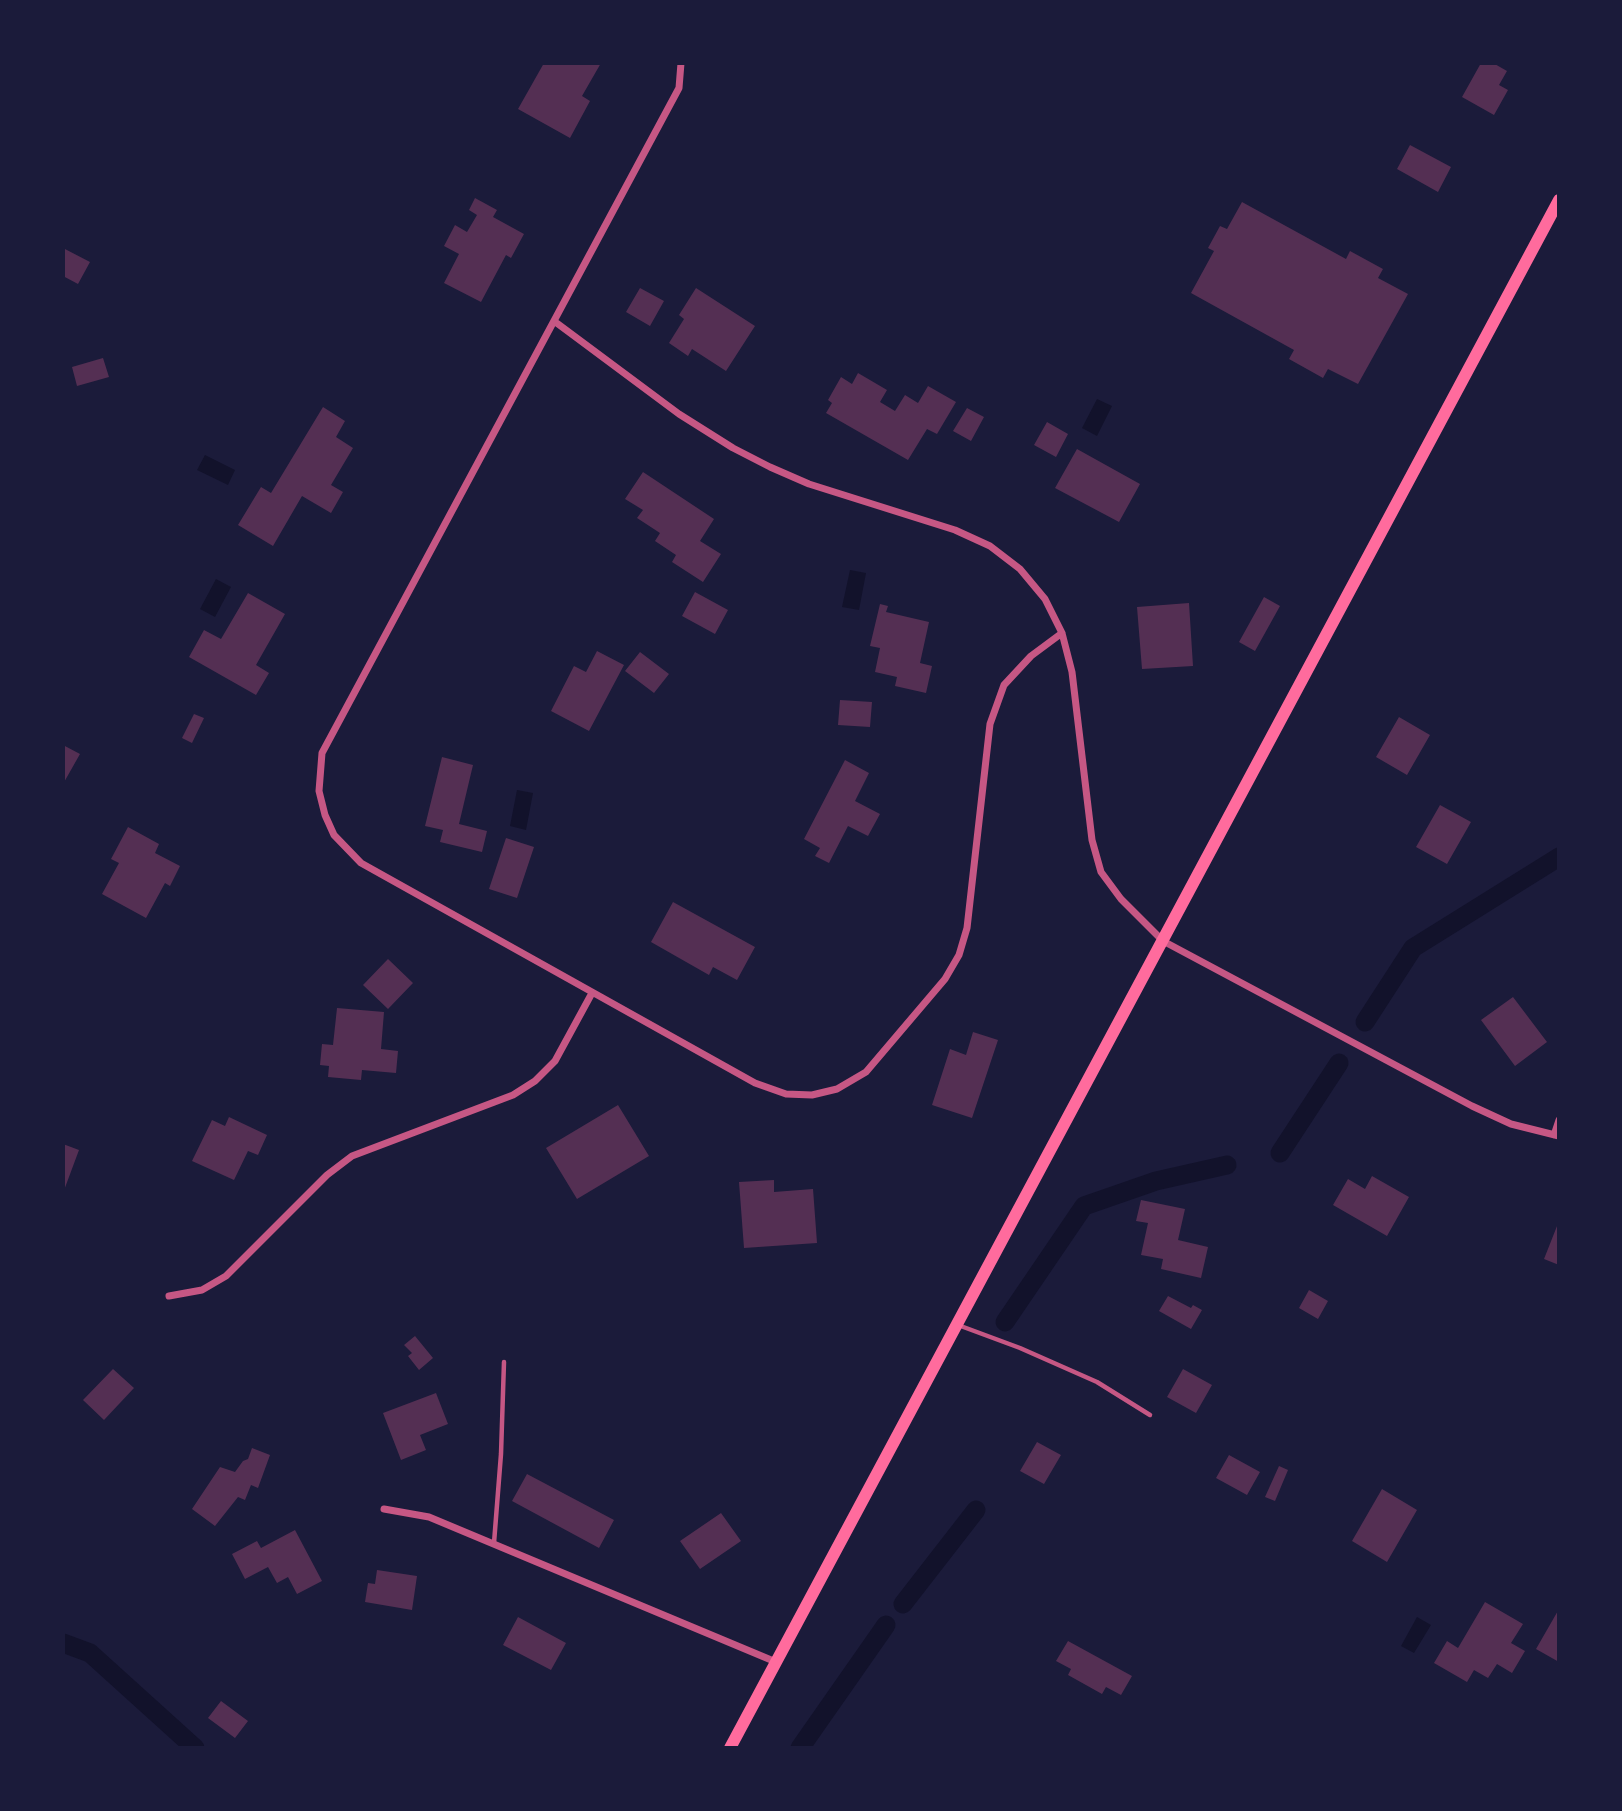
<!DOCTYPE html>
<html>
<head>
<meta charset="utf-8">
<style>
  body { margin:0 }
  #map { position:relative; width:1622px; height:1811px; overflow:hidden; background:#1b1b3a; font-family:"Nunito Sans",sans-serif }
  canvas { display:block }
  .frame { position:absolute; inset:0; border:65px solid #1b1b3a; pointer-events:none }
</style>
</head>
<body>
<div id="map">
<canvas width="1622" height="1811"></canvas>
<div class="frame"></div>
</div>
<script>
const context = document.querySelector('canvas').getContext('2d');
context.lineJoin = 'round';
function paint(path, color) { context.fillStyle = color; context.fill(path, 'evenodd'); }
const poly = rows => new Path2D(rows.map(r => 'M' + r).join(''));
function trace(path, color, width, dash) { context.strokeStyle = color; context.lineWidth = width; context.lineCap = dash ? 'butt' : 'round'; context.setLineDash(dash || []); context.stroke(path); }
paint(poly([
  [1097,399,1112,406,1097,436,1082,428],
  [205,455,235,470,228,485,197,470],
  [850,570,866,573,859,610,842,607],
  [216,579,231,587,215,617,200,609],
  [517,790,533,793,526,830,510,826],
  [1417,1617,1431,1625,1414,1653,1401,1646]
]), '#12122b');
trace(poly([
  [1365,1022,1413,948,1559,857],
  [1280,1153,1339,1063],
  [1005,1322,1084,1206,1156,1181,1227,1165],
  [903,1604,976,1510],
  [63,1643,90,1653,195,1748],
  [800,1748,886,1625]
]), '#12122b', 19);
paint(poly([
  [544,63,601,63,582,96,590,101,570,138,518,109],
  [1481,63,1493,63,1507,71,1499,85,1508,90,1494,115,1462,97],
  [1410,145,1451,167,1438,192,1397,169],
  [475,198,497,210,493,217,524,234,511,258,506,255,481,302,444,283,459,254,444,246,455,225,467,232,477,215,469,210],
  [1242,202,1346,259,1350,251,1383,269,1378,278,1408,294,1358,384,1328,369,1323,378,1289,359,1294,350,1191,293,1214,251,1208,248,1220,226,1227,229],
  [63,248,90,262,78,284,63,276],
  [640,288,664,301,650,326,626,312],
  [696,288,755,326,726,371,692,349,688,356,669,343,684,319,679,315],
  [103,358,109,377,77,386,72,367],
  [858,373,887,390,880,402,895,411,905,395,918,403,928,386,956,402,937,434,927,429,908,460,826,413,832,403,828,400,841,377,852,384],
  [323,407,345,421,336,437,353,448,331,485,343,492,331,513,302,496,273,546,238,525,261,487,271,493],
  [967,408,984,417,971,441,953,431],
  [1047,422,1068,434,1056,457,1034,445],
  [1077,449,1140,484,1119,522,1055,488],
  [643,472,714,519,700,541,721,554,703,582,672,562,676,555,655,541,660,533,637,518,643,510,625,499],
  [695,592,728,610,715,634,682,616],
  [248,593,285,614,256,665,269,673,256,695,189,657,204,630,221,639],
  [1264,597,1280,606,1255,651,1239,642],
  [1189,603,1193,666,1142,669,1137,607],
  [880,604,888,606,886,612,929,622,920,663,932,666,926,693,895,686,897,677,875,672,880,648,870,646],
  [597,651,624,665,589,731,551,711,574,666,586,672],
  [640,652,669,674,654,693,625,671],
  [840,700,872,702,870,727,838,725],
  [194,714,204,718,192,743,182,738],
  [1399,717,1430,735,1407,775,1376,757],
  [63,745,80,754,63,784],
  [442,757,473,765,459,824,487,831,482,852,440,842,443,830,425,826],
  [845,760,869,773,855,801,880,814,868,836,848,826,829,863,815,856,820,848,804,839],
  [1440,805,1471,822,1447,864,1416,847],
  [128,827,159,844,155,853,180,866,170,886,165,883,146,918,102,894,119,863,111,859],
  [506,838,534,847,517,898,489,889],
  [673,902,755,947,737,980,713,967,709,975,651,942],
  [388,959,413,983,388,1009,363,985],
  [1513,997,1547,1042,1515,1066,1481,1020],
  [337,1008,384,1012,381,1049,398,1051,396,1073,362,1070,361,1080,328,1077,329,1066,320,1065,322,1044,333,1045],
  [973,1032,998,1040,972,1118,932,1105,950,1049,966,1055],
  [618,1105,649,1156,577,1199,546,1148],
  [229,1117,267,1135,258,1155,248,1151,234,1180,192,1161,212,1120,225,1126],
  [63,1144,79,1150,63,1193],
  [1372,1176,1409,1197,1387,1236,1333,1205,1348,1179,1365,1189],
  [774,1180,774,1192,813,1189,817,1243,744,1248,739,1182],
  [1141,1200,1185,1209,1178,1240,1208,1247,1201,1278,1161,1269,1163,1259,1141,1255,1148,1223,1136,1221],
  [1559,1221,1559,1265,1544,1259],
  [1309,1290,1328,1301,1318,1319,1299,1308],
  [1168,1296,1191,1308,1193,1305,1202,1310,1191,1329,1159,1311],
  [415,1336,433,1358,419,1370,408,1356,412,1353,404,1345],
  [113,1369,134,1388,104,1420,83,1400],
  [1183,1369,1212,1385,1196,1413,1167,1397],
  [436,1393,448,1424,420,1435,426,1450,401,1460,383,1413],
  [1037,1442,1061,1455,1044,1484,1020,1471],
  [252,1448,270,1455,258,1488,251,1485,245,1500,238,1497,215,1526,192,1509,220,1467,235,1472,243,1461,248,1459],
  [1229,1455,1260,1472,1247,1495,1216,1478],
  [1279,1466,1288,1470,1275,1501,1265,1497],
  [527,1474,614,1520,599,1548,512,1501],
  [1382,1489,1417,1510,1387,1562,1352,1541],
  [721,1513,741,1541,700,1569,680,1541],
  [295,1530,322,1581,297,1594,288,1577,277,1583,268,1567,245,1579,232,1554,257,1541,261,1548],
  [377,1570,417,1576,412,1610,365,1602,368,1583,375,1584],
  [1485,1602,1523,1624,1511,1643,1525,1651,1512,1673,1497,1664,1488,1678,1474,1670,1467,1682,1434,1663,1447,1641,1458,1648],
  [1559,1609,1559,1662,1536,1649],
  [518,1617,566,1643,551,1670,503,1645],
  [1068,1641,1132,1676,1121,1695,1106,1687,1102,1694,1068,1675,1071,1669,1056,1661],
  [221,1701,248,1721,235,1738,208,1718]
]), '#542f53');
trace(poly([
  [958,1325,1020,1348,1097,1382,1150,1415],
  [494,1543,501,1454,504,1362]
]), '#c65784', 4.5);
trace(poly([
  [681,63,679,88,322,753,319,791,325,815,334,835,361,863,755,1083,786,1094,812,1095,837,1089,866,1072,945,979,959,955,967,928,990,724,1004,685,1031,656,1062,633],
  [554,321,679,414,733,448,770,467,809,484,955,530,990,546,1020,569,1045,599,1062,633,1072,672,1092,840,1101,872,1121,899,1163,941,1472,1106,1511,1124,1559,1136],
  [1554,1135,1559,1120],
  [169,1296,202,1290,226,1276,327,1175,352,1156,513,1095,535,1081,555,1061,592,993],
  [384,1509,429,1517,776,1662]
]), '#c65784', 7);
trace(poly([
  [730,1748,1559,200]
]), '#ff6b9d', 12);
</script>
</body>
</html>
